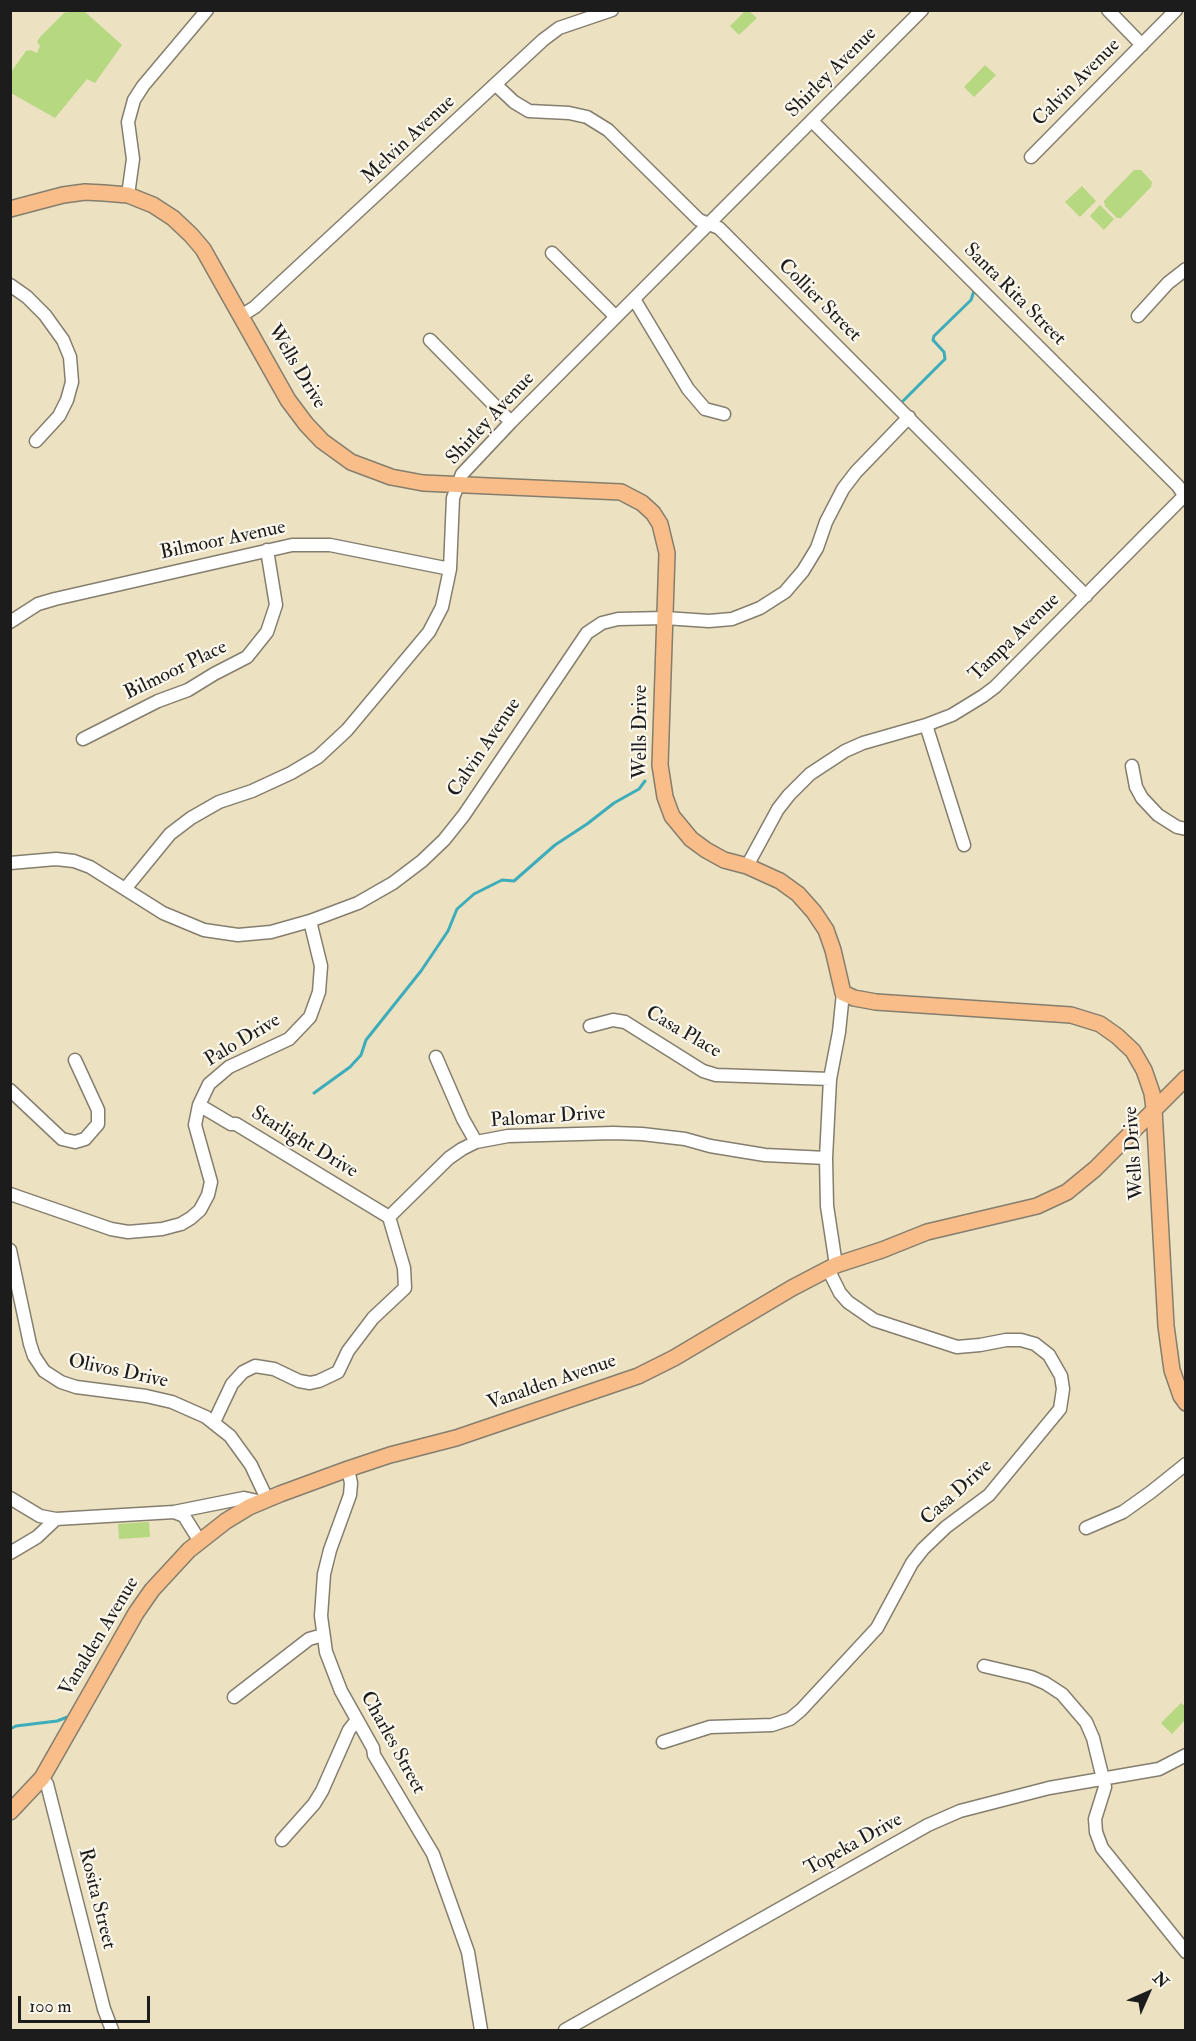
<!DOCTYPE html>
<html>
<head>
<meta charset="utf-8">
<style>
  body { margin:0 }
  #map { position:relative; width:1196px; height:2041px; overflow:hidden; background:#ece1c0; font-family:"IM FELL Double Pica",serif }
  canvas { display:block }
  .frame { position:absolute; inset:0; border:12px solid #1c1c1c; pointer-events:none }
  .north { position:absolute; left:1118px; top:1963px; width:60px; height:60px; -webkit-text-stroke:4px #fbf7ec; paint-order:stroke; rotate:45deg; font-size:16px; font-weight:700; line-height:24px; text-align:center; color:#1c1c1c }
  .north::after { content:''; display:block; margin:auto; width:21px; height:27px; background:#1c1c1c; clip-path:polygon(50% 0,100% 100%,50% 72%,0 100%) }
  .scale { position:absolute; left:18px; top:1996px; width:132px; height:27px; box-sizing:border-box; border:3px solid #1c1c1c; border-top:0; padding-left:8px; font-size:18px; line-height:21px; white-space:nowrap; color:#1c1c1c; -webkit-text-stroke:4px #fbf7ec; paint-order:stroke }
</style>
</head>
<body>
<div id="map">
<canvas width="1196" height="2041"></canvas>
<div class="frame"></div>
<div class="north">N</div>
<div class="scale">100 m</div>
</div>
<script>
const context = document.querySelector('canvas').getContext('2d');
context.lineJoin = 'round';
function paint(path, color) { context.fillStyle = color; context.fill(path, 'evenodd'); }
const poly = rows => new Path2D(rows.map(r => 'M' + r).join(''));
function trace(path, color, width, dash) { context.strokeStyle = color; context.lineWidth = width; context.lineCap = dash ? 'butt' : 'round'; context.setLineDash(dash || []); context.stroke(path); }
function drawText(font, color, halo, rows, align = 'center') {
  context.font = font + ' "IM FELL Double Pica",serif'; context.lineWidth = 4.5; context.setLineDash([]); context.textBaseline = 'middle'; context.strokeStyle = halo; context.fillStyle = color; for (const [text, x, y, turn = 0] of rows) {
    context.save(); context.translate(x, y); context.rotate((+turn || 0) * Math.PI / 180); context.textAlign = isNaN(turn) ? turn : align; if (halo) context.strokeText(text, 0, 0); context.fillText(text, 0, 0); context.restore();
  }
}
paint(poly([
  [70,11,84,11,122,45,95,83,87,79,55,118,11,93,11,72,26,51,30,50,37,53,40,46,37,42,40,37,65,12,67,13],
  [745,11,749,11,757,18,739,35,730,26],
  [985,65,996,75,974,97,964,87],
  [1134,170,1141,170,1152,182,1151,187,1121,218,1117,218,1105,206,1104,201],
  [1082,186,1096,201,1080,217,1065,202],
  [1100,205,1114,219,1104,230,1090,216],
  [149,1522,150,1537,119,1539,118,1524],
  [1181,1703,1185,1706,1185,1720,1172,1734,1161,1723]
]), '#b6d880');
trace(poly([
  [899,405,945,359,944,352,933,340,934,336,971,300,974,291],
  [314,1093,350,1067,361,1055,366,1040,421,971,448,931,457,909,474,894,502,880,514,881,555,845,587,824,614,803,639,789,645,781],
  [10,1729,16,1726,57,1721,70,1716]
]), '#3eadbb', 3);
const minor = poly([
  [1108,10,1142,45],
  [496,85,514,102,529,111,569,113,587,117,608,130,699,220,719,228,1086,596],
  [812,121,1178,486,1186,498],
  [1031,157,1176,10],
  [128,195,133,159,128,122,134,100,143,86,207,10],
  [552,253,616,317],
  [10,285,27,297,45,315,63,340,70,357,72,382,67,400,59,416,36,441],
  [634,299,688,389,705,409,724,414],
  [241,316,255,307,543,40,559,28,612,10],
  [1138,316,1168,283,1186,269],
  [430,340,511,422],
  [10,622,38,604,55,599,292,545,330,545,450,569],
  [926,725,964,845],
  [83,739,158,701,188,690,214,674,247,657,267,632,276,605,267,550],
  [1132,766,1136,787,1142,798,1158,815,1177,827,1186,829],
  [10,863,56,859,74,861,90,867,163,913,204,930,238,935,271,932,310,921,358,903,393,883,422,861,444,840,464,815,587,633,602,623,618,619,665,618,709,621,732,619,760,608,785,592,803,571,817,548,826,522,843,489,856,472,909,417],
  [747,866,778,809,789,795,810,774,845,751,863,743,926,725,952,715,983,696,995,687,1186,494],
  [125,889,170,834,191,818,219,802,252,791,291,773,318,757,347,730,429,632,442,607,450,569,453,498,462,474,511,422,922,10],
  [590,1026,613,1020,625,1022,703,1071,716,1075,830,1079],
  [436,1057,463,1119,476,1142],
  [10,1090,62,1139,75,1142,85,1139,98,1124,98,1110,75,1060],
  [199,1105,231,1124,236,1124,389,1217],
  [10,1194,111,1229,128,1232,162,1229,181,1224,191,1218,200,1210,208,1195,211,1182,195,1125,199,1105,209,1084,229,1067,289,1039,310,1017,319,992,321,966,310,921],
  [389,1217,449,1158,462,1149,476,1142,508,1136,613,1133,642,1134,685,1139,710,1146,765,1155,826,1158],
  [10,1250,30,1344,34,1356,44,1371,61,1382,76,1387,146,1396,172,1402,206,1417,230,1436,251,1465,267,1499],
  [836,1265,827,1206,826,1158,830,1079,839,1032,843,993],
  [214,1422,232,1384,243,1372,255,1366,274,1369,299,1381,310,1383,319,1381,338,1372,348,1351,373,1318,405,1288,404,1268,389,1217],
  [348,1469,351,1483,350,1495,330,1550,324,1574,321,1616,326,1652,341,1691,373,1748,374,1755,433,1854,468,1952,481,2030],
  [10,1498,40,1516,56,1519,174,1512,244,1498,262,1502],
  [174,1512,184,1516,199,1540],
  [1086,1528,1123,1512,1151,1492,1186,1464],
  [10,1553,37,1537,56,1519],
  [984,1666,1031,1677,1045,1683,1062,1694,1086,1722,1093,1738,1105,1787,1095,1819,1096,1832,1102,1848,1186,1952],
  [234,1697,309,1639,323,1635],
  [663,1742,710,1727,772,1725,790,1719,801,1710,877,1628,912,1563,923,1549,946,1527,989,1495,1060,1409,1063,1389,1061,1376,1049,1355,1035,1344,1021,1340,1006,1340,980,1345,957,1347,874,1320,848,1302,840,1293,828,1269],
  [42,1778,47,1784,104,2009,112,2030],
  [282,1840,314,1804,322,1791,349,1730,357,1720],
  [565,2030,928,1825,960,1811,1049,1788,1159,1769,1186,1755]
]);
const major = poly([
  [10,209,63,195,85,192,104,193,128,195,153,205,173,218,191,235,203,249,288,400,306,424,322,441,351,462,391,477,423,483,621,492,642,503,653,513,660,524,667,553,660,765,665,797,672,816,691,839,706,850,724,860,747,866,780,881,798,894,814,912,826,930,833,950,843,993,854,998,876,1002,1071,1015,1100,1024,1117,1036,1133,1051,1144,1070,1152,1093,1154,1109,1166,1326,1172,1370,1181,1396,1186,1403],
  [10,1812,42,1778,136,1613,152,1590,189,1550,226,1521,249,1507,280,1494,348,1469,390,1455,456,1438,638,1376,674,1358,792,1288,836,1265,882,1250,927,1232,1037,1206,1067,1192,1095,1169,1186,1078]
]);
trace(minor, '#847e6e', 15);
trace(major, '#847e6e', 18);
trace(minor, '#fff', 12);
trace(major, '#f8bd89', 15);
drawText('20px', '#1c1c1c', '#fbf7ec', [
  ["Shirley Avenue",832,73,-45],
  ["Calvin Avenue",1077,83,-45],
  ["Melvin Avenue",409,140,-43],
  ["Santa Rita Street",1014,295,45],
  ["Collier Street",819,301,45],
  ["Wells Drive",296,367,59],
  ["Shirley Avenue",491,419,-47],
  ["Bilmoor Avenue",223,541,-12],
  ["Tampa Avenue",1015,638,-44],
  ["Bilmoor Place",176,671,-26],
  ["Wells Drive",642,732,-90],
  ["Calvin Avenue",485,748,-56],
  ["Casa Place",683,1033,30],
  ["Palo Drive",243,1041,-31],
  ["Palomar Drive",548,1118,-4],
  ["Starlight Drive",304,1143,31],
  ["Wells Drive",1135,1153,-94],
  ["Olivos Drive",118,1372,12],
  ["Vanalden Avenue",552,1383,-19],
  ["Casa Drive",957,1493,-42],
  ["Vanalden Avenue",100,1637,-59],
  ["Charles Street",392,1743,61],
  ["Topeka Drive",854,1845,-29],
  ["Rosita Street",96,1899,76]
]);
</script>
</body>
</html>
